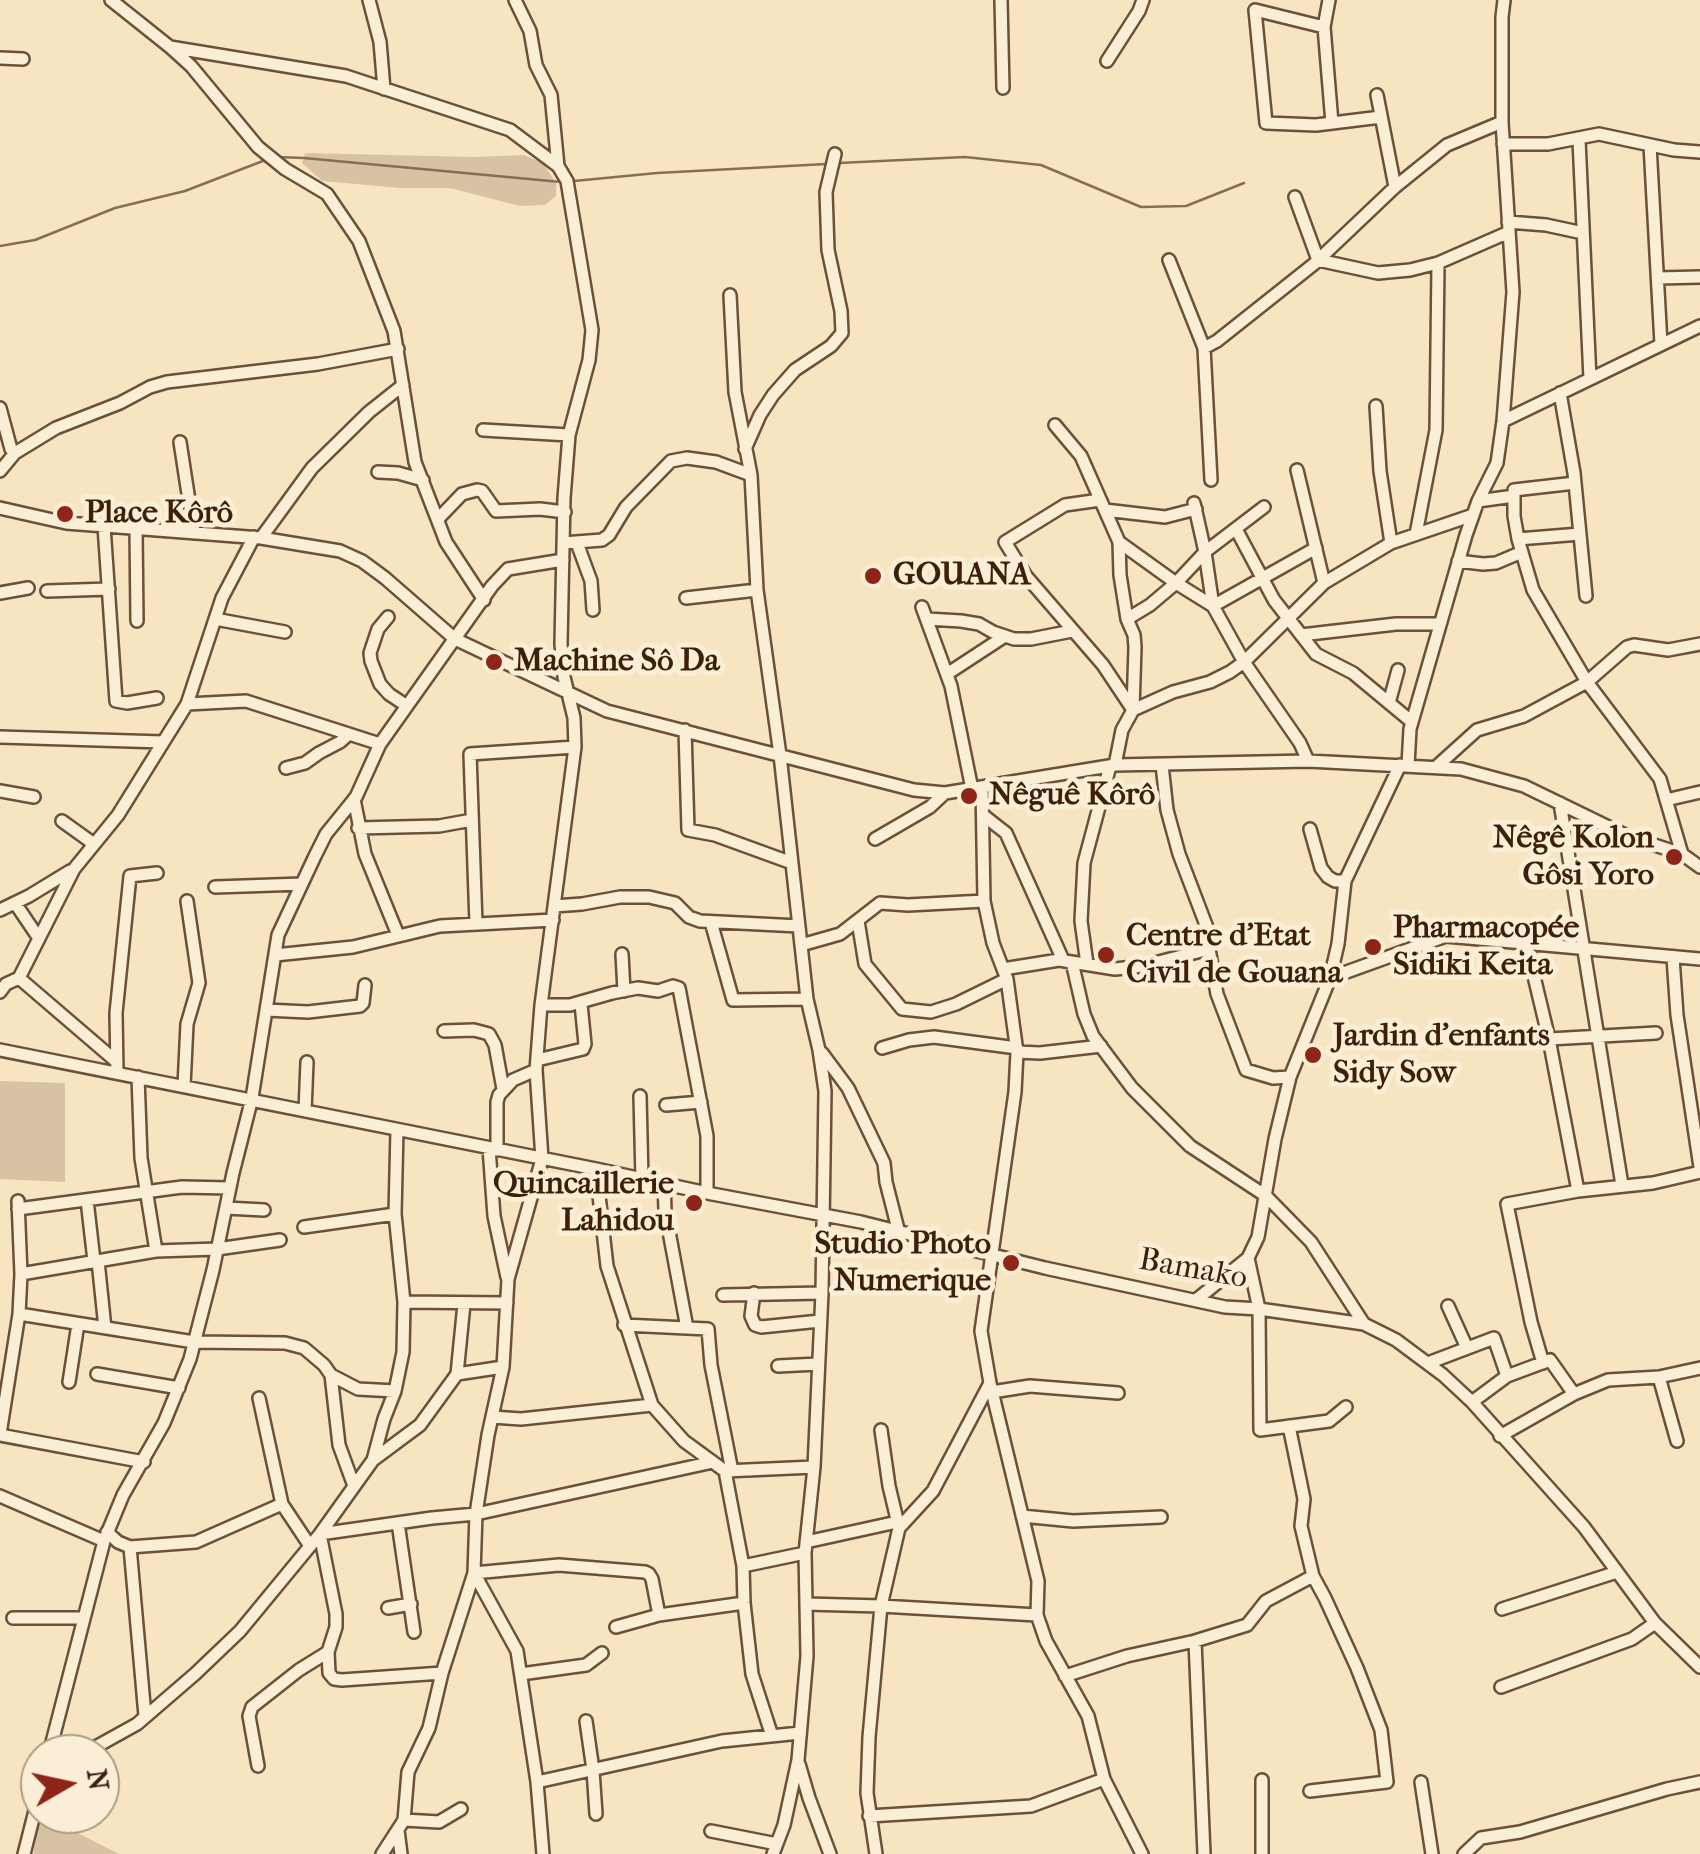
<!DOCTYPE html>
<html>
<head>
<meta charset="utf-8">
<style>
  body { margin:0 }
  #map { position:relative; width:1700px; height:1854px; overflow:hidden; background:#f7e5c2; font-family:"IM FELL French Canon",serif }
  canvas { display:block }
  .north { position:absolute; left:20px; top:1734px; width:100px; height:100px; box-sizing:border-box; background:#faeed7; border:2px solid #ae9b85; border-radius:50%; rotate:81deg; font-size:28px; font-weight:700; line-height:40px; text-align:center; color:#3d1f0a }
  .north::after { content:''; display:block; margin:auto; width:35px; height:45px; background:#8f2418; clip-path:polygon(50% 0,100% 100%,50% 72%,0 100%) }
</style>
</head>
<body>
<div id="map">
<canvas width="1700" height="1854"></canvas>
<div class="north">N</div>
</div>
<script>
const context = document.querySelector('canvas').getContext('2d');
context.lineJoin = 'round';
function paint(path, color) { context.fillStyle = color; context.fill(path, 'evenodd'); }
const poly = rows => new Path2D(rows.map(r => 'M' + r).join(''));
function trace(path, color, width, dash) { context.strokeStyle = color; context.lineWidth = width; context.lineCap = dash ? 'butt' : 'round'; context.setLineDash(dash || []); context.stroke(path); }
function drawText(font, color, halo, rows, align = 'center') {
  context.font = font + ' "IM FELL French Canon",serif'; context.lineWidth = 10; context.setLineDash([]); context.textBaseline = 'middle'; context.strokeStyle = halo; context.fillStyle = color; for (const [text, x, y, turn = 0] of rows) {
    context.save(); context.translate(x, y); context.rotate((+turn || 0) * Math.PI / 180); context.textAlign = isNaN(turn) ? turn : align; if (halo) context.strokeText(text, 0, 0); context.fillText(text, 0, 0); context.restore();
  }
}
paint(poly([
  [305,153,474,157,524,155,543,163,556,183,556,196,545,205,520,206,450,188,400,188,322,181,302,163],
  [0,1081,65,1083,65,1182,0,1179],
  [35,1811,119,1854,34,1854]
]), '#d7c3a3');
trace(poly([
  [276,157,304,158,561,182],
  [839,163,965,157,1041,165,1141,207,1186,206,1244,183],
  [574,181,657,173,826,164],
  [0,246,35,240,115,208,185,191,268,159]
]), '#876e53', 2.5);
const minor = poly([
  [111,0,170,47,191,66,258,147,285,169,327,194,359,241,394,331,415,462,446,542,484,600],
  [369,0,380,42,384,89],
  [515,0,530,31,536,65,551,95,558,166],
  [1001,0,1003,88],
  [1329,0,1324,27,1332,123],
  [1324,27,1255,10,1266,123,1316,125,1381,117],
  [170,47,346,76,510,130,558,166,567,181,592,330,589,360,569,435,564,498,561,644,564,677,574,718,575,747,541,1005,536,1070,542,1159,508,1279,503,1367,488,1435,476,1514,713,1462],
  [0,58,23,59],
  [1107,61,1139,11,1143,0],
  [1377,95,1395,187],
  [1579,140,1590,379],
  [1503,144,1548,144,1599,134,1674,150,1700,152],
  [1650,145,1661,344],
  [1295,197,1318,260,1378,273,1410,270,1438,263,1509,232],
  [1508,222,1546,225,1583,233],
  [1169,260,1204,348,1211,480],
  [1658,278,1700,277],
  [1204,348,1217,341,1314,264,1395,187,1447,145,1502,122],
  [1560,393,1574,473,1586,596],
  [1376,406,1380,471,1391,543],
  [0,408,11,449,15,453,56,428,120,403,150,387,167,382,318,364,398,349],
  [1503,421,1700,326],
  [1055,425,1081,456,1119,542,1120,575,1127,619,1134,635,1135,647,1133,710,1122,730,1115,765],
  [483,430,569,435],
  [180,442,194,533],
  [745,449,760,415,773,395,795,370,831,346,842,333,841,311,828,250,826,192,835,154],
  [1297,470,1324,583],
  [0,471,15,453],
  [378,472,398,473,423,480],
  [1575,483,1514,490,1514,516,1518,539,1533,590,1587,682,1660,779,1682,854],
  [1100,500,1065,505,1005,542,1026,576,1103,665,1133,710],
  [1478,501,1514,496],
  [1194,503,1205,552,1213,606,1244,662,1300,743,1308,761],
  [0,508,66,523,261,538,340,551,362,561,385,578,455,639,607,711,914,790,945,793,1115,765,1308,761,1461,769,1524,786,1627,836,1682,854,1700,867],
  [1105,510,1165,517,1196,509],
  [438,519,462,494,477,490,482,491,496,511,540,509,565,512],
  [104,526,116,701,127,703,157,698],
  [136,529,137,621],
  [1236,529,1274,600,1316,654,1353,673,1412,722],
  [1416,534,1436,430,1438,263],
  [261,538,312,468,369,412,403,385],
  [1518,539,1580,534],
  [1119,542,1176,583,1213,606],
  [563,543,602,540,609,535,626,507,671,461,687,458,716,462,751,475],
  [577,543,591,581,593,610],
  [1458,561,1483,564,1496,563,1522,552],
  [47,591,109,589],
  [0,593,28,588],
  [686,598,757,590],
  [1213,606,1316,548],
  [922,607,951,686,972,789],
  [388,617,378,629,370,653,371,661,380,684,389,694,407,706],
  [215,619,285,632],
  [927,619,961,621,979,624,993,632,1014,639,1031,639,1072,631],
  [1127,619,1150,605,1176,583,1205,552,1264,507],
  [1301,635,1396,624,1440,624],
  [947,674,1005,636],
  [1389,703,1398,670],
  [187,704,246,701,380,744],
  [1133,710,1173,692,1210,682,1230,672,1244,662,1324,583,1391,543,1473,515],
  [685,730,688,830,715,835,792,863],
  [0,737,163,742],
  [1408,765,1410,729,1466,535,1478,501,1497,463,1503,421,1513,292,1502,122,1502,17,1504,0],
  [1436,767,1477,730,1524,716,1587,682,1627,647,1634,645,1668,650,1700,644],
  [286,768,305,763,319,753,340,742,349,734],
  [982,787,984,901,993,943,1003,969],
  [0,791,34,797],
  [354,799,365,854,398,935],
  [1666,800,1700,792],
  [1560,803,1622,1185],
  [983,815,1006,833,1063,960],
  [62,821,94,844],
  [358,828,439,826,472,820],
  [1310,829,1321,868,1328,877,1335,881,1345,881],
  [875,839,930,807,945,793],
  [215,887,302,884],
  [15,903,38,937],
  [554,906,582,904,620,897,649,897,675,903,689,917,700,921,799,926],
  [0,910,29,896,70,871],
  [858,921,865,964,902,1009,931,1012,956,1004,1007,979],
  [711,922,733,1000,807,999],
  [476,924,470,754,575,747],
  [1526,943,1549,1039,1578,1191],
  [801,945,840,934,880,903,908,905,984,901],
  [1209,949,1217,994,1246,1070,1273,1078,1290,1077],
  [622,954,624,991],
  [275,955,353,947,440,926,553,920],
  [1673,958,1677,1015,1700,1167],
  [1072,962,1084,1014,1093,1036,1132,1088,1190,1146,1266,1196,1311,1242,1364,1324],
  [1087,964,1081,921,1084,863,1110,766],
  [19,978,117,1062],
  [1330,978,1446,936,1700,959],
  [0,992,6,984,19,978,74,869,118,815,187,704,222,598,254,537],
  [541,1005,570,1005,612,993,638,988,658,991,673,986,679,988,707,1136,707,1193],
  [266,1010,308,1012,360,1006,363,1003,365,985],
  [444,1031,474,1030,489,1034,495,1045,503,1089],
  [1549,1039,1656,1033],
  [882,1048,909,1040,934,1037,1017,1048],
  [0,1050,596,1169,707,1193,861,1222,1045,1268,1225,1307,1259,1309,1364,1324,1396,1340,1443,1375,1472,1402,1584,1527,1655,1623,1700,1667],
  [1017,1052,1040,1053,1101,1046],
  [822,1053,848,1088,884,1163,886,1182,899,1233],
  [537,1060,583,1049,585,1044,581,1004],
  [117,1072,116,1013,130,876,157,873],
  [138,1077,141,1158,156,1251],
  [184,1086,187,1024,199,983,187,901],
  [640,1096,642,1179],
  [666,1105,701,1102],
  [305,1111,307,1062],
  [489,1148,494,1216,507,1277],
  [497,1150,497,1102,499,1095,513,1080,536,1070],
  [596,1169,607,1266,652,1405,684,1441,725,1471,814,1467,822,1293,825,1091,819,1050,807,999,780,755,757,590,751,475,735,392,730,295],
  [664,1184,665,1210,687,1328],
  [87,1200,94,1261],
  [226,1208,264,1210],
  [18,1209,182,1187,230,1188],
  [304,1227,395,1214],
  [98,1261,105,1328],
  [21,1274,156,1251,217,1249,280,1240],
  [754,1293,751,1316,755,1325,761,1327,820,1321],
  [723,1295,822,1293],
  [1196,1300,1248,1258],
  [404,1302,507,1303],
  [1448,1306,1467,1348],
  [19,1314,194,1342,285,1343,304,1348,324,1365,331,1375,339,1445,354,1486],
  [624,1325,708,1329,711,1365,732,1471],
  [1428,1363,1494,1338,1507,1376],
  [1543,1363,1531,1322,1507,1204,1578,1191,1653,1183,1700,1172],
  [778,1366,818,1364],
  [97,1374,179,1388],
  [457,1374,503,1367],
  [331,1375,358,1389,395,1391],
  [1659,1377,1677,1441],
  [69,1382,78,1324],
  [992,1392,1030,1386,1118,1393],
  [259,1398,282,1504,310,1546],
  [1472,1402,1507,1376,1550,1360,1574,1394],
  [1346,1407,1329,1421,1260,1430,1259,1309,1248,1258,1258,1237,1275,1139,1290,1077,1330,978,1338,944,1345,881,1400,765],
  [492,1417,521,1419,652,1405],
  [1289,1426,1304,1499,1301,1526,1313,1576,1325,1598,1357,1668,1381,1730,1387,1782,1310,1791],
  [0,1434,19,1314,21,1274,18,1201],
  [0,1435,144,1462],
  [1500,1436,1574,1394,1608,1380,1659,1377,1700,1368],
  [373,1460,384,1419,395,1391,403,1352,404,1302,395,1214,397,1130],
  [725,1471,743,1566,744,1603,752,1674,772,1736],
  [0,1496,104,1541],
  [1022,1516,1073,1521,1161,1517],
  [398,1523,414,1632],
  [899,1528,933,1491,990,1383],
  [107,1532,118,1542,130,1547,196,1542,282,1504],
  [806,1542,897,1522],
  [130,1547,145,1716],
  [743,1566,805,1553],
  [806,1604,881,1606,1037,1615],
  [388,1608,411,1604],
  [1502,1609,1617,1572],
  [13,1618,83,1618],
  [616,1627,659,1615],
  [1195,1641,1204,1854],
  [442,1673,342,1680,334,1679,329,1673,328,1652,336,1627,336,1614,320,1534,373,1460,420,1425,457,1374,464,1304],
  [521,1674,586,1665,602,1653],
  [1065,1676,1127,1656,1195,1641,1247,1625,1266,1601,1313,1576],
  [1501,1687,1632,1639,1655,1623],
  [586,1721,593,1770,596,1814],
  [49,1754,104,1541,123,1495,164,1423,190,1359,213,1270,233,1173,252,1098,278,935,315,856,326,834,356,797,380,744,492,586,508,569,563,560],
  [83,1754,137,1724,195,1674,240,1631,320,1534,432,1518,476,1514,474,1573,559,1565,645,1572,649,1574,652,1579,659,1615,744,1603],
  [799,1764,809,1798,830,1854],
  [258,1766,249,1716,252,1707,299,1670,328,1652],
  [1262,1780,1262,1854],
  [537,1782,722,1741,800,1733],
  [1421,1782,1432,1854],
  [869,1816,1031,1806,1104,1779],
  [404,1820,439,1822,461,1809],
  [398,1830,401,1854],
  [711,1831,777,1844],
  [24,1854,40,1791],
  [382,1854,404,1820,408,1772,429,1728,442,1673,474,1573,517,1651,537,1782,543,1854],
  [773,1854,784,1825,798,1760,807,1656,805,1553,814,1467],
  [876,1854,867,1793,869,1737,881,1606,899,1528,889,1486,881,1430],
  [1142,1854,1104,1779,1088,1716,1046,1641,1037,1615,1038,1581,990,1383,981,1331,1015,1092,1017,1052,1007,979,1003,969,1059,960,1115,969,1143,966,1209,949,1211,938,1179,854,1167,810,1162,765],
  [1464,1854,1481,1838,1520,1832,1667,1789,1700,1782]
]);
trace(minor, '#6c5038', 16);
trace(minor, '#faeed7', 11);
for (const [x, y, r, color] of [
  [65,514,10,"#8f2418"],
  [873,576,10,"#8f2418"],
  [494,662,10,"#8f2418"],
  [969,796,10,"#8f2418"],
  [1674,857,10,"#8f2418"],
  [1373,947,10,"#8f2418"],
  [1106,955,10,"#8f2418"],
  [1313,1055,10,"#8f2418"],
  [694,1203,10,"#8f2418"],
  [1011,1263,10,"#8f2418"]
]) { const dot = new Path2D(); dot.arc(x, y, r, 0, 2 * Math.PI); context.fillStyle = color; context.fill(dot); trace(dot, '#faeed7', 4); }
drawText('bold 32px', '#3d1f0a', '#faeed7', [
  ["Place Kôrô",85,514],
  ["GOUANA",893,576],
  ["Machine Sô Da",514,662],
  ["Nêguê Kôrô",989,796],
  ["Nêgê Kolon",1654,839,"right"],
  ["Gôsi Yoro",1654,876,"right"],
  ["Pharmacopée",1393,929],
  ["Sidiki Keita",1393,966],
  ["Centre d'Etat",1126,937],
  ["Civil de Gouana",1126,974],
  ["Jardin d'enfants",1333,1037],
  ["Sidy Sow",1333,1074],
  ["Quincaillerie",674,1185,"right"],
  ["Lahidou",674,1222,"right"],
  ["Studio Photo",991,1245,"right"],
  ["Numerique",991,1282,"right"]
], 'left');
drawText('32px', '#3d1f0a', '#faeed7', [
  ["Bamako",1193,1270,10]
]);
</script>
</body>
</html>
